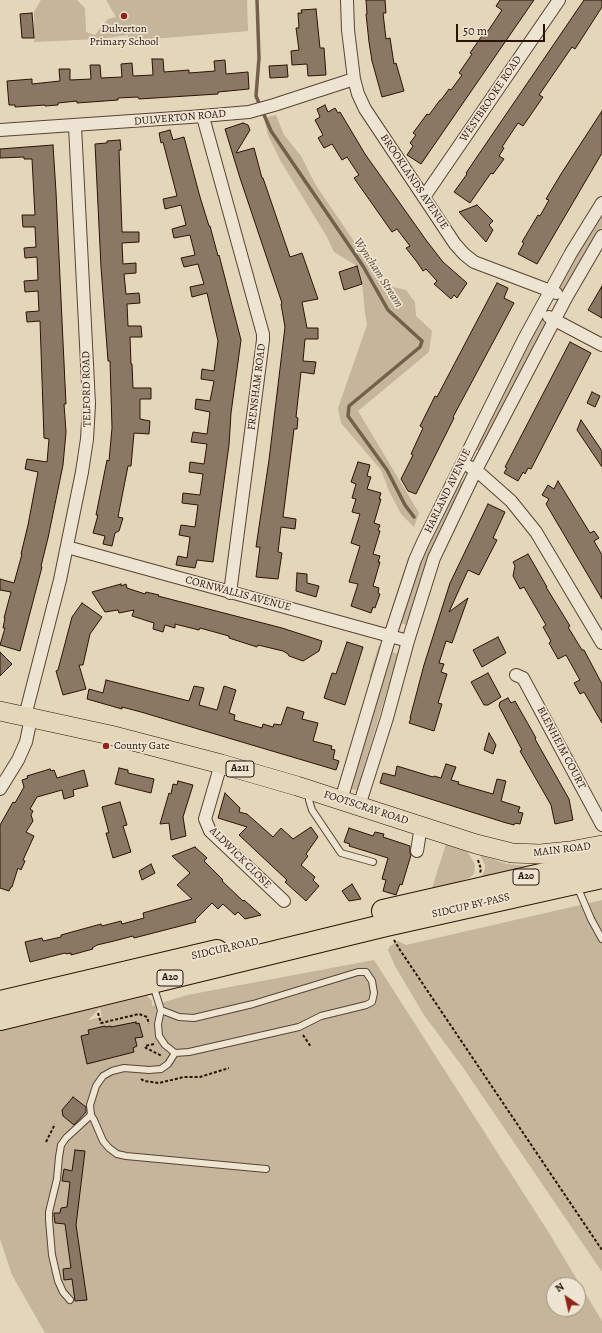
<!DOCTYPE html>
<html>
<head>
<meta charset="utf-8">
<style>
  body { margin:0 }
  #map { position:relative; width:602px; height:1333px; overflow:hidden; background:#e3d6b9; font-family:Alegreya,serif }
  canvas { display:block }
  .north { position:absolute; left:546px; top:1277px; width:40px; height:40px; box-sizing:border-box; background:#ede4d2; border:1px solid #9f9081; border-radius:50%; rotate:326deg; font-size:11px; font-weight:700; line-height:16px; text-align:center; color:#2b1207 }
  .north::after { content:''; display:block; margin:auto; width:14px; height:18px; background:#8f2418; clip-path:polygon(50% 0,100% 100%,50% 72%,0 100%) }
  .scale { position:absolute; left:456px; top:24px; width:89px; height:18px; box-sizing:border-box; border:2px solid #2b1207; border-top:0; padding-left:5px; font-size:12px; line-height:14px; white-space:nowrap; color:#2b1207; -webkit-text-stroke:3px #ede4d2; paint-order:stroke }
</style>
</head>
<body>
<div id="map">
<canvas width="602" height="1333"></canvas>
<div class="north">N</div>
<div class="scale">50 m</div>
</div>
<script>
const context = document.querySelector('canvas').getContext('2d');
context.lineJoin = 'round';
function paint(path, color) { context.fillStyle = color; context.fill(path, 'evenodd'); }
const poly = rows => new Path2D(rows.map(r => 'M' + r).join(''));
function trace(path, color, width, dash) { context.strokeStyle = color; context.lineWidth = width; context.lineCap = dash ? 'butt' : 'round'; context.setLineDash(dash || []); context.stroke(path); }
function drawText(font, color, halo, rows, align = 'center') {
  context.font = font + ' Alegreya,serif'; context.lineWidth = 3.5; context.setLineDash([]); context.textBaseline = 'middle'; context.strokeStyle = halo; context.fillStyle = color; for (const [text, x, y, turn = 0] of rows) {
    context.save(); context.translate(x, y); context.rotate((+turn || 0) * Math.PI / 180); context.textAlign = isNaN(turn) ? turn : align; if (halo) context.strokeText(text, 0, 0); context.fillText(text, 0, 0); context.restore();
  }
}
paint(poly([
  [41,0,77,0,85,8,86,32,95,35,108,19,116,17,106,0,247,0,248,31,129,41,128,35,99,39,34,42,34,12],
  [276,115,284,135,301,156,315,184,371,266,389,286,406,290,415,302,416,316,432,331,429,352,358,411,419,513,414,527,401,514,389,491,381,470,341,423,338,408,367,325,365,313,362,284,357,266,334,252,327,237,280,160,268,135,264,118],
  [602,213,602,227,565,289,561,290,559,288,560,285],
  [543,319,546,321,546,324,480,450,475,450,474,448,540,321],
  [459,481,464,483,462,490,424,569,408,625,400,623,420,561],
  [379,645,384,646,373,678,369,677],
  [392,652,398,654,357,790,350,789],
  [446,844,466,849,475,865,474,874,469,878,458,882,432,888],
  [480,855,507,864,527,866,553,864,479,881,485,870,485,865],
  [602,900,602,1272,462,1066,424,1015,395,966,388,950,390,946,398,941,406,945],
  [374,960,549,1233,602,1321,602,1333,45,1333,12,1275,0,1239,0,1031,147,996,152,1001,152,1006,187,995],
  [100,1008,102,1017,89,1020,88,1020],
  [554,1285,578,1285,578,1309,554,1309]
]), '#c4b59b');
trace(poly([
  [257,0,259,58,256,96,271,131,363,266,388,310,422,341,420,347,349,406,348,416,387,470,405,505,414,517]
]), '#745f4d', 3.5);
const building = poly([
  [366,0,385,0,386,13,383,13,386,39,390,38,394,64,396,63,404,91,382,97,372,61,369,42,366,14,367,14,366,0],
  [500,0,534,0,421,164,407,155,413,146,410,143,416,135,413,133,427,114,429,115,440,100,441,100,449,89,451,90,462,75,459,73,472,54,470,53,486,30,488,31,502,10,496,6,500,0],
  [584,0,602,0,602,7,575,49,572,47,539,95,543,97,523,126,518,123,502,147,504,148,499,156,504,159,493,174,491,173,470,203,454,192,467,174,466,173,584,0],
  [316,9,320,48,324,48,326,75,308,76,307,64,292,65,291,51,299,50,296,28,299,28,298,13,302,13,301,10,316,9],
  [32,13,34,38,22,38,20,14,32,13],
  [152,59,163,59,164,72,189,70,189,73,215,71,214,61,225,60,226,74,248,72,249,89,218,92,218,94,139,99,138,97,118,98,118,100,77,103,77,101,58,103,58,105,45,106,45,105,15,107,15,105,9,105,7,81,32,79,32,84,60,81,59,69,70,69,70,80,91,79,90,65,100,65,101,78,122,77,121,64,132,63,133,76,153,75,152,59],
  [287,65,288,77,270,78,269,66,287,65],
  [325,105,328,112,335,108,338,113,340,112,365,154,426,240,443,262,467,283,457,298,454,295,451,299,434,284,437,281,426,269,423,271,417,262,406,248,410,246,397,229,392,232,354,178,359,175,347,157,342,160,332,144,324,148,318,138,323,135,315,120,320,117,317,109,325,105],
  [602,111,602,153,537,264,518,254,524,243,522,242,538,215,540,216,549,200,546,199,561,174,602,111],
  [243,123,248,125,250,130,236,153,254,148,262,178,263,178,290,257,302,253,318,299,302,302,307,328,318,328,318,339,305,339,303,361,316,362,314,374,301,372,296,417,298,418,297,429,294,429,283,517,296,519,295,529,281,527,278,552,282,553,278,579,256,577,260,547,256,547,269,460,285,327,281,304,282,303,240,178,225,129,243,123],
  [170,130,173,140,184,137,200,197,209,226,210,226,218,256,219,255,241,340,231,413,229,445,213,562,197,560,195,568,176,565,178,556,187,558,190,537,179,535,181,525,195,527,198,505,182,503,183,493,200,495,203,474,189,472,190,462,204,464,207,444,191,442,193,432,207,434,210,412,195,409,196,399,210,401,214,381,201,379,202,369,214,371,218,341,207,293,192,297,190,287,204,284,198,264,184,267,181,258,195,255,190,235,174,238,172,229,186,225,181,205,165,209,163,199,177,196,163,142,161,143,159,133,170,130],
  [120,140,121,150,119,150,122,232,139,232,139,242,122,243,123,264,136,263,136,273,124,274,126,294,139,293,140,303,127,304,128,326,141,326,142,337,130,337,131,364,132,364,133,388,151,388,151,399,140,399,140,419,150,421,149,434,134,433,131,466,128,466,118,517,123,518,119,531,115,533,112,546,103,544,105,536,93,533,98,515,96,515,107,460,109,461,112,428,110,361,108,361,101,267,95,144,107,143,107,141,120,140],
  [53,145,56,192,63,342,66,404,64,404,66,432,63,465,48,538,41,566,42,567,20,651,0,645,5,628,3,628,5,618,4,618,11,592,0,590,0,579,14,583,22,554,21,554,28,525,38,472,25,469,27,459,47,462,49,439,44,438,40,321,27,322,26,312,39,311,38,291,25,292,24,281,38,280,37,257,25,258,24,248,36,247,35,227,23,227,22,215,35,215,32,159,24,159,24,157,0,158,0,149,53,145],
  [477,205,493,221,489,225,493,230,486,242,459,212,477,205],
  [357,266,362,284,344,290,339,272,357,266],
  [497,283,508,288,504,298,514,303,453,417,454,418,416,494,408,491,401,479,413,455,411,454,423,428,420,426,435,396,437,397,497,283],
  [602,286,602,318,588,310,602,286],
  [570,342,591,353,531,469,528,468,525,474,523,472,518,481,504,473,507,468,505,467,570,342],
  [592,392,600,396,595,407,587,403,592,392],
  [581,420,602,451,602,467,577,430,581,420],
  [358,462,370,465,367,476,371,477,367,489,381,493,379,499,381,499,374,523,380,525,378,530,380,531,373,554,380,556,378,562,380,562,373,586,379,588,378,593,380,594,375,608,373,607,371,613,351,606,358,584,349,582,360,546,351,543,360,514,352,512,356,499,352,498,356,484,351,482,358,462],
  [558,481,590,533,594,531,599,538,594,541,602,555,602,599,546,504,549,499,542,495,548,485,554,489,558,481],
  [488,504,505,512,493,538,497,540,479,575,468,570,449,612,468,598,452,643,446,641,439,663,444,664,441,672,447,674,438,703,442,704,434,731,409,723,411,718,410,718,424,665,450,583,488,504],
  [528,554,547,587,546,587,570,626,568,627,582,650,584,650,602,684,602,723,584,692,580,694,574,683,580,680,566,655,558,659,549,643,551,641,543,627,546,625,524,587,520,589,513,576,515,566,513,562,528,554],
  [297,573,307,574,307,583,319,586,316,597,296,591,297,573],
  [121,584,121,586,126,584,127,588,145,594,146,592,159,595,158,596,282,628,322,641,319,651,303,661,289,656,288,654,283,651,258,645,257,647,229,638,229,636,200,628,199,630,175,624,175,628,165,625,163,632,153,629,154,623,132,616,134,610,119,613,118,610,105,612,92,592,121,584],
  [82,603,102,617,90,634,83,665,79,665,86,689,63,695,56,671,58,670,72,617,82,603],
  [498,637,506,653,482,667,473,650,498,637],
  [347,642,363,647,345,705,324,698,332,673,336,674,347,642],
  [0,652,12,664,0,676,0,652],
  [488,673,501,697,488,705,484,705,471,682,488,673],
  [106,680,189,701,194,686,204,688,199,705,217,710,224,686,236,690,229,713,235,715,234,720,262,728,263,724,273,727,274,724,281,725,287,707,304,712,302,719,318,723,313,741,332,746,331,749,335,750,333,759,339,761,336,770,141,712,122,707,122,709,87,699,89,689,103,693,106,680],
  [508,698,511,703,515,701,536,738,535,739,569,799,573,820,555,824,551,805,520,751,522,750,499,706,500,702,508,698],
  [489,733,496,745,493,754,484,750,489,733],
  [446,764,456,767,451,780,459,782,458,784,493,794,497,779,506,781,501,801,520,807,518,812,523,813,520,824,515,823,514,825,503,822,380,783,383,773,395,776,397,766,433,777,434,776,441,778,446,764],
  [119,768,128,770,128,773,154,779,151,793,115,784,119,768],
  [50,769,51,771,54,770,57,778,84,770,88,786,73,790,74,796,64,799,62,790,37,797,30,809,33,811,31,815,33,821,26,832,34,836,23,860,25,861,21,870,18,868,12,887,11,887,9,891,0,888,0,825,13,802,15,803,24,787,22,780,28,778,27,776,50,769],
  [178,781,193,785,183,817,186,836,171,840,169,823,160,824,169,793,171,794,173,784,177,785,178,781],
  [225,793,240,808,239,812,247,814,273,837,281,828,293,839,311,827,318,837,306,854,308,856,301,865,315,877,313,880,319,886,306,901,285,882,287,880,239,835,247,827,218,818,225,793],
  [120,802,127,825,123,826,131,852,113,858,106,833,109,833,102,807,120,802],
  [349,828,373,836,375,832,384,834,383,837,410,846,410,853,411,855,402,885,400,884,396,895,383,891,386,880,382,879,388,858,349,846,350,844,344,842,349,828],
  [195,847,207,858,204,861,223,880,222,881,243,901,244,900,261,915,245,919,238,912,235,915,223,904,218,909,212,903,195,920,196,922,134,938,133,936,114,941,97,945,92,948,93,949,71,955,71,953,66,954,65,953,30,962,25,942,42,938,43,941,61,937,61,935,101,924,102,926,121,921,122,924,144,918,143,913,192,899,177,885,190,873,172,856,195,847],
  [151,864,155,873,142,880,139,871,151,864],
  [352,884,361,899,349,901,342,891,352,884],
  [136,1022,136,1024,139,1023,143,1037,135,1038,137,1046,133,1048,134,1052,87,1064,81,1036,89,1034,88,1030,105,1026,105,1027,111,1026,111,1027,136,1022],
  [73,1097,86,1107,86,1112,74,1125,63,1116,62,1110,73,1097],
  [75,1150,85,1151,76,1225,87,1300,75,1301,72,1279,64,1280,63,1269,71,1268,65,1224,55,1223,54,1215,54,1213,60,1213,61,1208,67,1207,70,1182,62,1181,64,1169,72,1171,75,1150]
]);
paint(building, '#8b7864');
trace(building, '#2b1207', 1);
const lane = poly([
  [311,794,309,800,312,810,341,853,373,862],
  [577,886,591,919,602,939],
  [153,985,161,1010,158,1024,159,1036,165,1045,175,1053,189,1052,299,1027,321,1016,366,1005,372,1002,374,993,372,981,366,972,358,972,253,1004,194,1018,179,1017,161,1010],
  [91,1115,94,1120,103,1141,109,1148,117,1154,126,1156,266,1169],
  [70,1300,63,1292,58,1281,52,1255,49,1220,49,1212,57,1179,59,1157,61,1145,66,1138,91,1115,90,1105,96,1086,103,1076,112,1071,124,1068,149,1070,161,1069,168,1064,175,1053]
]);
const street = poly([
  [347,0,348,30,354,79,358,94,365,109,455,244,464,254,474,262,556,293],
  [203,117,263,334,263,340,230,593],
  [0,130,190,117,249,112,274,105,354,79],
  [424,197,559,0],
  [549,317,602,345],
  [470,467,476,470,511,501,536,532,602,643],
  [67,547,408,641],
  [516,675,523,678,602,825],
  [25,716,60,580,82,472,87,439,89,404,75,126],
  [221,764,205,819,210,831,284,901],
  [0,789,18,760,26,742,31,718],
  [341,800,390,636,415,560,423,542,524,339,571,253,602,203],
  [359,806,387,718,408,641,434,558,476,470,566,298,602,236],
  [417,851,421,826]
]);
const primary = poly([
  [0,711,110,735,221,764,297,786,476,844,512,853,540,854,570,851,602,845]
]);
const highway = poly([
  [383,911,602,861],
  [0,1002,217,951],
  [0,1019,386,925,602,877]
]);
trace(lane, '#594334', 8);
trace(street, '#594334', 14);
trace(primary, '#2b1207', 20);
trace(highway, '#2b1207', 24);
trace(poly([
  [478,860,481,869,480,873],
  [394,940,400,950,602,1250],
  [98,1013,101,1023,139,1014,147,1017,149,1024],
  [303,1035,311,1047],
  [154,1044,145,1046,146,1048,162,1056],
  [141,1079,144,1081,159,1083,184,1077,200,1077,229,1068],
  [46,1142,55,1124]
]), '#2b1207', 2, [3, 2]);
trace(lane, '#ede4d2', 6);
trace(street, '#ede4d2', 12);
trace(primary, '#e3d6b9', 19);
trace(highway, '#e3d6b9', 22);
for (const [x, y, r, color] of [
  [124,16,4,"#8f2418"],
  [106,746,4,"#8f2418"]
]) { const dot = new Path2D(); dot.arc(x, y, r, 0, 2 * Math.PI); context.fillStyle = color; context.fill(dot); trace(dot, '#ede4d2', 1.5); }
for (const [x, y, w] of [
  [240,769,28],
  [526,877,26],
  [170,978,26]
]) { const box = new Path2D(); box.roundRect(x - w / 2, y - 8, w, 16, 3); context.fillStyle = '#ede4d2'; context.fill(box); trace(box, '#2b1207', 1); }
drawText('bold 10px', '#2b1207', null, [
  ["A211",240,769],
  ["A20",526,877],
  ["A20",170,978]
]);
drawText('11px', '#2b1207', '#ede4d2', [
  ["Dulverton",124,29],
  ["Primary School",124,42],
  ["County Gate",114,746,"left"]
]);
drawText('11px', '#2b1207', '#ede4d2', [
  ["WESTBROOKE ROAD",491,99,-56],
  ["DULVERTON ROAD",180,118,-5],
  ["BROOKLANDS AVENUE",414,182,56],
  ["FRENSHAM ROAD",257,387,-83],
  ["TELFORD ROAD",87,389,-91],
  ["HARLAND AVENUE",448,491,-64],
  ["CORNWALLIS AVENUE",238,594,15],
  ["BLENHEIM COURT",561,748,62],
  ["FOOTSCRAY ROAD",366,808,18],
  ["MAIN ROAD",562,850,-7],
  ["ALDWICK CLOSE",240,858,45],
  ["SIDCUP BY-PASS",471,906,-13],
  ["SIDCUP ROAD",225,949,-13]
]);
drawText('italic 12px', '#5b4636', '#ede4d2', [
  ["Wyncham Stream",378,273,57]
]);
</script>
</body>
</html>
